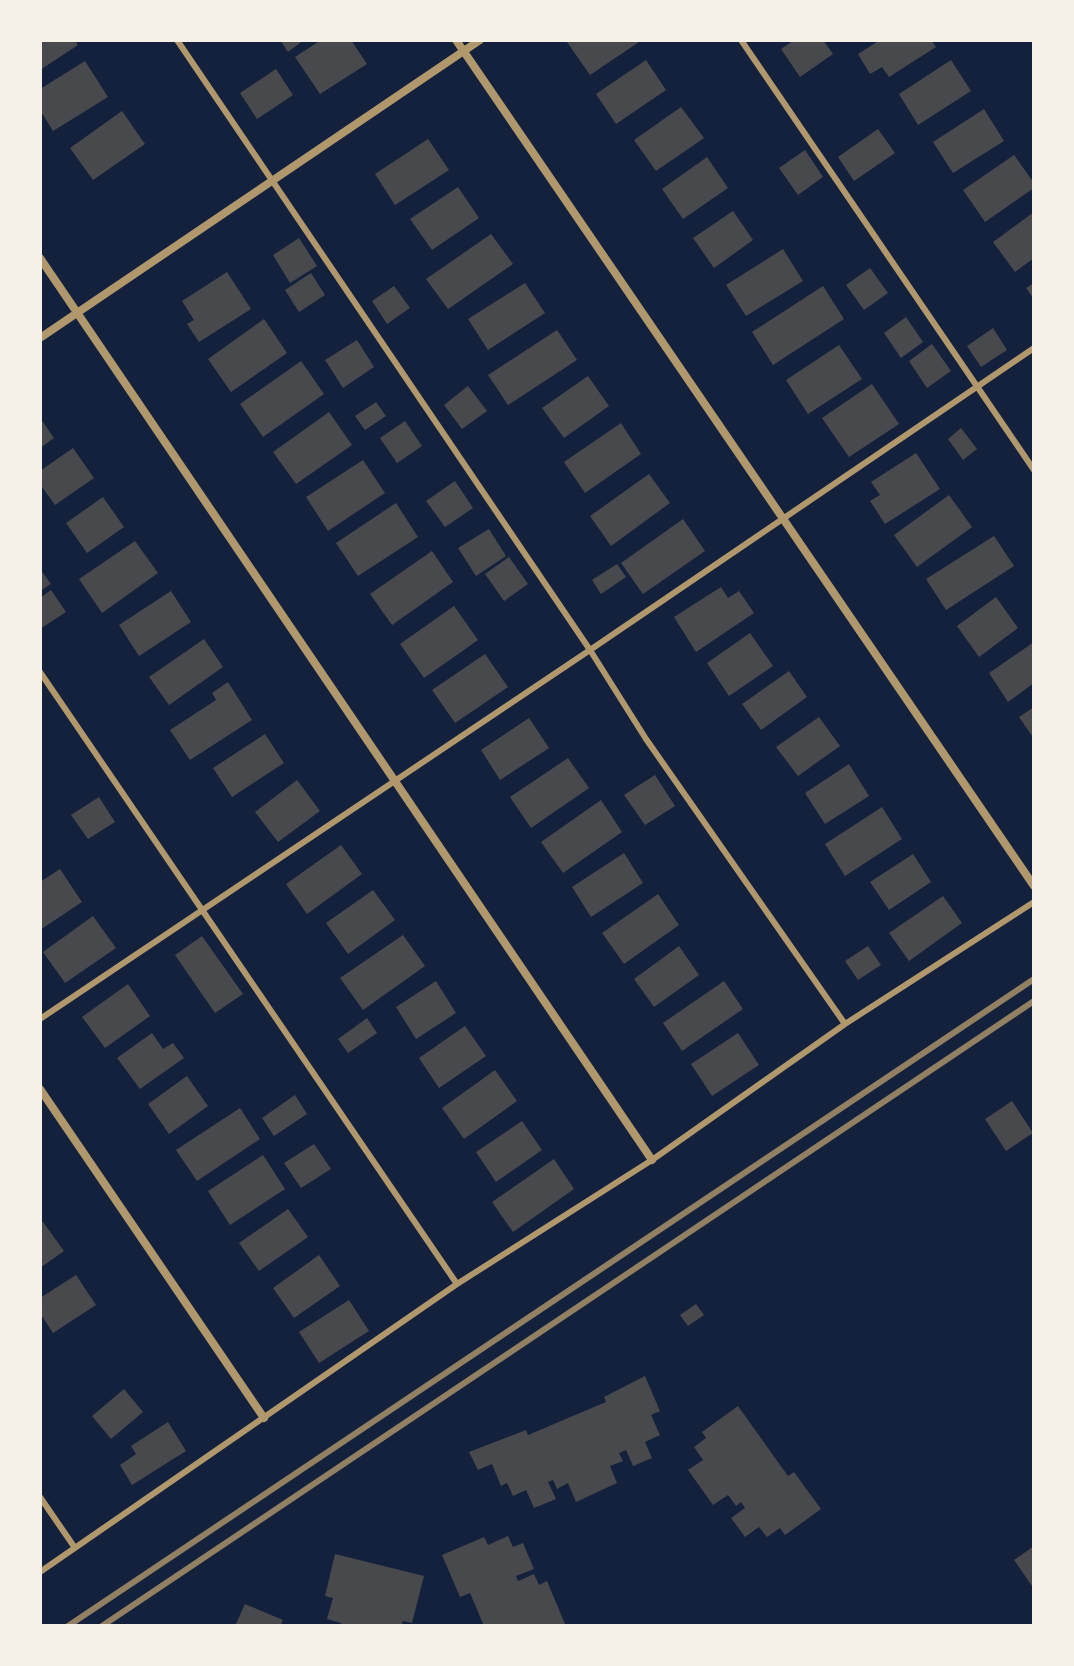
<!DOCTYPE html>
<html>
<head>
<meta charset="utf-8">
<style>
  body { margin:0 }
  #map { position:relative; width:1074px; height:1666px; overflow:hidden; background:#14213d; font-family:"Sofia Sans Condensed",sans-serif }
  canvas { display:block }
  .frame { position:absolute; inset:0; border:42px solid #f6f1e7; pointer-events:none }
</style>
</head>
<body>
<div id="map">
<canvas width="1074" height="1666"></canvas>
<div class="frame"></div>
</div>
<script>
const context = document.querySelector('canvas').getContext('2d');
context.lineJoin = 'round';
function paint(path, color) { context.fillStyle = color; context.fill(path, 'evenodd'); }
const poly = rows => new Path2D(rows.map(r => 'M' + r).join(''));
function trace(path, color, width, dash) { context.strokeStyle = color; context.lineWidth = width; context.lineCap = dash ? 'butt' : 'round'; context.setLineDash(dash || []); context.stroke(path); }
paint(poly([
  [40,40,75,40,78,45,40,70],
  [280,40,304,40,288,52],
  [321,40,351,40,367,64,320,94,295,57],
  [570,40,642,40,590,75,567,42],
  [794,40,823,40,833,54,800,77,781,49],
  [880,40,931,40,936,47,889,77,882,67,870,74,858,54],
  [646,60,666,90,616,124,596,94],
  [951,60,971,91,918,125,899,94],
  [85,61,108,97,53,131,40,110,40,89],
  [276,69,293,95,257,119,240,93],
  [681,107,704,138,656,171,634,140],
  [984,109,1004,141,953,173,933,142],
  [122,111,145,144,93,180,70,148],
  [878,129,895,153,854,181,838,157],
  [428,139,449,170,395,205,375,174],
  [805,150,823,177,798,195,779,168],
  [1014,155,1034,183,1034,188,985,222,963,190],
  [707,157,728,188,683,219,662,189],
  [458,187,479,218,432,250,410,219],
  [733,211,753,240,714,268,693,238],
  [1034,212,1034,258,1015,272,993,242],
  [491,234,513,264,448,309,426,279],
  [299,238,317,266,290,283,273,255],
  [783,249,803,281,746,316,726,285],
  [870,268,888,293,864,310,846,285],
  [227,272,251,309,199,342,187,324,194,320,182,301],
  [311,273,325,295,299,312,285,290],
  [525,283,545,313,488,350,468,319],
  [1034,283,1034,299,1026,288],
  [394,286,410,308,387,324,372,301],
  [823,286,844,319,773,365,752,332],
  [906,317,923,342,901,358,884,333],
  [264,319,287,353,231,392,208,359],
  [993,328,1007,350,981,367,967,346],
  [557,330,577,360,508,405,488,375],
  [357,340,374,367,343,388,325,360],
  [932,344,951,371,927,388,909,361],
  [839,345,862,379,808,414,786,380],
  [301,361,324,394,263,437,240,404],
  [588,376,609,406,564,438,542,408],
  [872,384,899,424,849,457,822,418],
  [468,386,487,411,462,429,444,405],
  [376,402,386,416,365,430,355,416],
  [329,412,352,445,296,484,273,452],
  [40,418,54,438,40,448],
  [405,421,422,446,397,463,380,438],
  [621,423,641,454,585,493,564,462],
  [961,428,977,449,963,460,948,439],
  [73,448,94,478,55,505,40,484,40,471],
  [916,453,940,489,885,524,870,501,880,495,871,482],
  [363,460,385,493,328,531,306,497],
  [649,474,670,503,611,546,590,516],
  [455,481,473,508,445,527,426,501],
  [949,495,972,527,917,567,894,535],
  [103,497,124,527,87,553,66,523],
  [396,503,418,537,358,576,336,543],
  [683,519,705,551,643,594,621,563],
  [489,529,506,556,476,576,458,548],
  [994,536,1014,566,946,610,926,579],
  [135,541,158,573,102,613,79,579],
  [432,551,453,582,392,625,370,594],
  [509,557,528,584,504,601,485,574],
  [617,564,626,577,601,594,592,580],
  [40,569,51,584,40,591],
  [721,587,728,598,739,591,754,613,696,652,674,617],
  [51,590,66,612,40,629,40,598],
  [171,591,191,622,139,656,119,625],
  [996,597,1018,628,979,657,957,626],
  [454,606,478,640,424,678,400,644],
  [750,633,773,666,729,696,707,663],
  [204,639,223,667,169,705,149,677],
  [1034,642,1034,683,1008,702,989,673],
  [485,654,508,687,455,723,432,690],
  [789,671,807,697,761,730,742,704],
  [228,682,252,720,190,760,170,730,216,700,212,693],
  [1034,707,1034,739,1019,717],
  [819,717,840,746,798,776,776,747],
  [529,718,549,748,500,780,481,750],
  [265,734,284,763,232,797,213,768],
  [568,758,589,788,531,828,510,797],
  [849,764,869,796,825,824,805,793],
  [655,775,675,806,645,825,624,795],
  [297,780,320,811,278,842,255,812],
  [99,797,115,822,88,839,71,815],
  [601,800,622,832,563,873,541,842],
  [882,807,902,839,845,876,825,844],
  [341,845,362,874,307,914,286,884],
  [624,853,643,883,591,917,572,887],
  [913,854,931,882,889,910,870,882],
  [60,869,82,902,40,930,40,882],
  [373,890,395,920,348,954,326,923],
  [658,894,679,925,624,964,602,933],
  [943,896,962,923,909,961,889,933],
  [93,916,116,948,65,983,43,952],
  [403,935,425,966,363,1010,340,978],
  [202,936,243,994,215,1013,175,955],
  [679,946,699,975,654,1007,634,979],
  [868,946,881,965,858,980,845,961],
  [436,981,456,1013,416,1039,396,1007],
  [724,981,743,1009,682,1051,663,1023],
  [128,984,150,1016,105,1048,82,1017],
  [367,1018,377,1033,348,1053,338,1039],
  [465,1026,486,1056,439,1088,419,1058],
  [152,1033,163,1049,173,1043,184,1058,140,1089,117,1058],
  [738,1033,759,1065,712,1096,691,1064],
  [495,1070,517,1101,464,1139,442,1108],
  [187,1076,208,1106,169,1134,148,1104],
  [295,1095,307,1114,274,1136,262,1118],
  [1012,1101,1033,1133,1006,1151,985,1119],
  [240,1108,260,1139,197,1181,176,1150],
  [522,1121,542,1150,496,1182,476,1152],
  [314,1144,331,1169,301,1188,284,1163],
  [263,1155,285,1189,230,1225,208,1191],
  [554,1159,574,1189,513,1232,492,1202],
  [288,1209,308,1237,259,1271,239,1243],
  [43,1222,64,1251,40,1268,40,1224],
  [319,1255,340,1286,294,1318,273,1288],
  [76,1275,96,1305,53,1333,40,1313,40,1298],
  [349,1300,369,1331,319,1363,299,1332],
  [696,1304,704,1315,688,1326,680,1315],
  [645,1376,660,1411,651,1415,660,1435,645,1442,652,1458,633,1466,626,1450,619,1453,623,1461,610,1466,617,1483,576,1502,568,1483,557,1489,553,1480,548,1482,556,1499,534,1508,526,1490,513,1496,507,1483,501,1486,492,1464,478,1470,469,1452,526,1430,528,1435,606,1402,604,1397],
  [124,1389,143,1412,111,1439,92,1416],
  [738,1406,788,1476,794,1472,821,1509,785,1535,780,1528,767,1537,759,1527,745,1537,731,1518,745,1508,741,1502,736,1506,728,1495,713,1505,688,1470,703,1460,694,1447,706,1438,702,1432],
  [168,1422,186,1451,132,1485,120,1465,136,1454,131,1446],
  [508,1536,513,1547,523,1543,534,1569,516,1576,518,1581,534,1574,539,1585,547,1581,565,1624,559,1626,484,1626,470,1593,460,1597,442,1555,484,1537,488,1545],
  [1034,1546,1034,1589,1014,1560],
  [335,1554,424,1576,412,1623,403,1621,401,1626,340,1626,341,1623,327,1619,333,1598,325,1596],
  [245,1604,283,1620,280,1626,235,1626]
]), '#48494c');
trace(poly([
  [177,40,590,650,646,739,845,1024],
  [741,40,1034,470],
  [40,672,457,1284],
  [40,1019,590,650,1034,348],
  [40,1497,75,1548],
  [40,1572,457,1284,652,1160,845,1024,1034,902]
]), '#b1986c', 6);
trace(poly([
  [456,40,1034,886],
  [40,258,652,1160],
  [40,338,480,40],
  [40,1089,264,1418]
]), '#b1986c', 8);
trace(poly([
  [68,1626,1034,979],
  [102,1626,1034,1001]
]), '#918062', 6);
</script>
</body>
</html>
